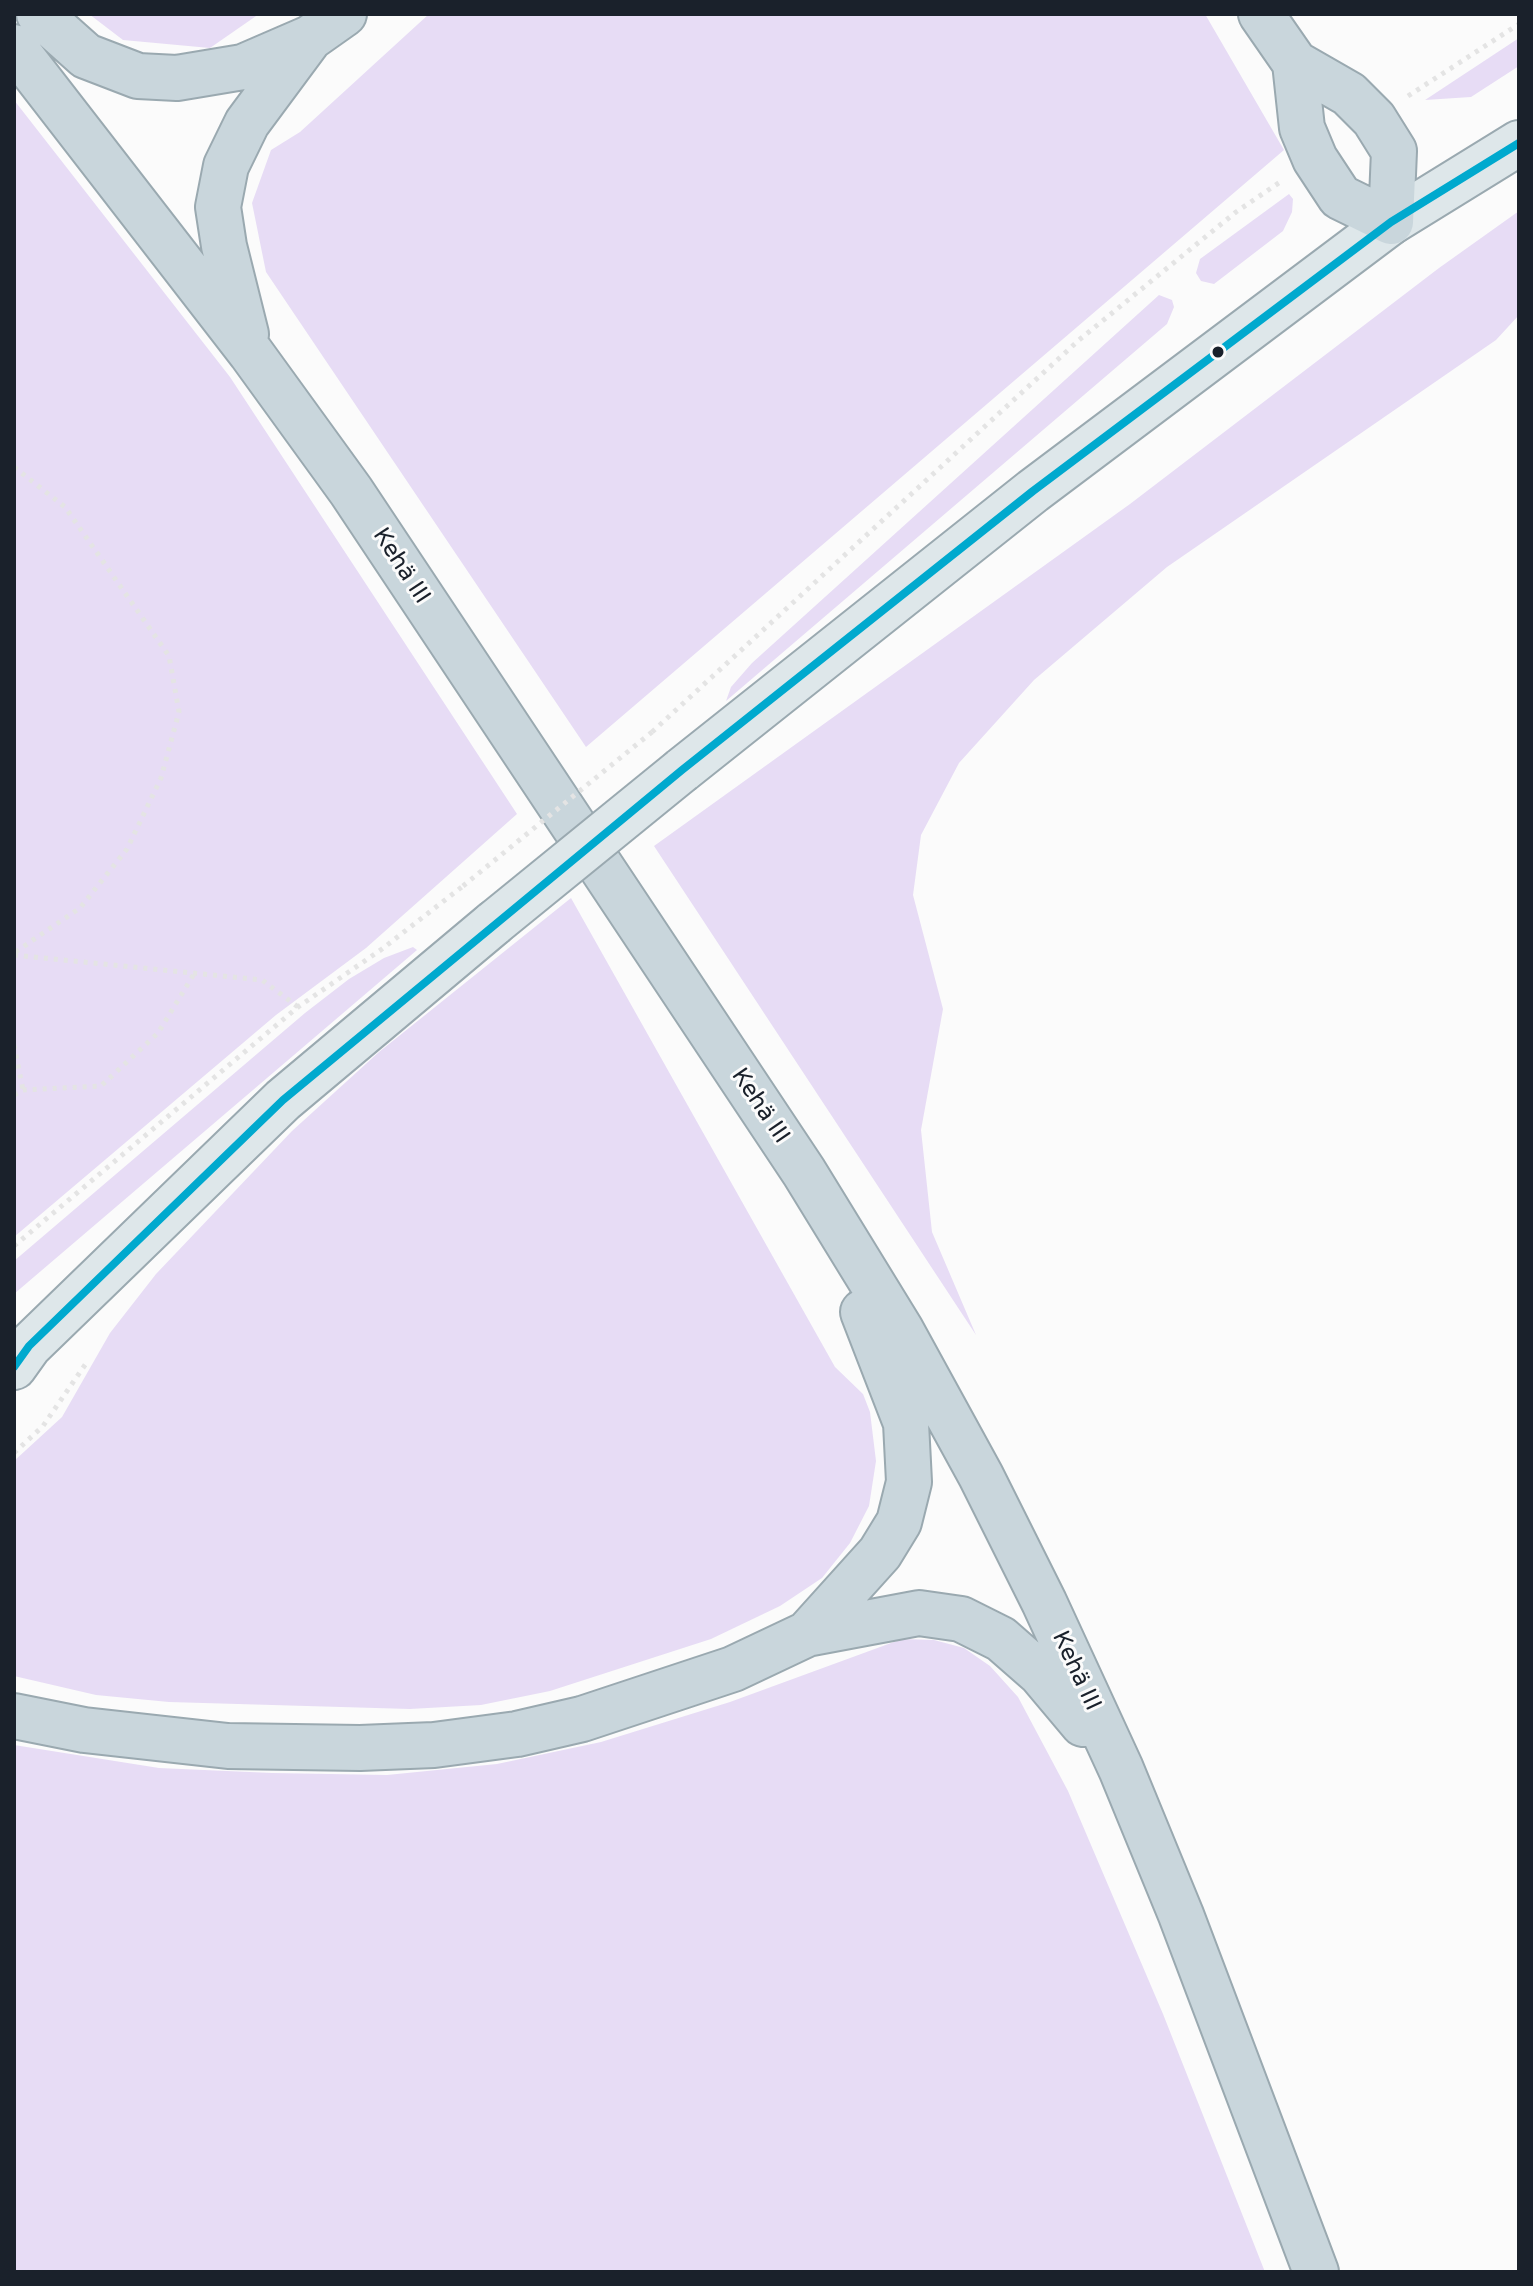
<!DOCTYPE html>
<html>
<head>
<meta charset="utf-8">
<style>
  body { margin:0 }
  #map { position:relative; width:1533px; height:2286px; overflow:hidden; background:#fbfbfb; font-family:"Varela Round",sans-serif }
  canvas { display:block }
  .frame { position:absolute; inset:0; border:16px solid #1a212b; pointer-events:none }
</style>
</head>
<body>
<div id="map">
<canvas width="1533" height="2286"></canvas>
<div class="frame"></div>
</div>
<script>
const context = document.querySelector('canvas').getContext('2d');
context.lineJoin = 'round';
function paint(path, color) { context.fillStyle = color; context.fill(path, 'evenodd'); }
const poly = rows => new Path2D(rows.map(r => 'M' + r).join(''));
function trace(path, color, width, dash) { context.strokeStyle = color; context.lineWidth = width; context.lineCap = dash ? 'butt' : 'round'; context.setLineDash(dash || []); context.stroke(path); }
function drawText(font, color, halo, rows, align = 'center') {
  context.font = font + ' "Varela Round",sans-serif'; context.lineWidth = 6; context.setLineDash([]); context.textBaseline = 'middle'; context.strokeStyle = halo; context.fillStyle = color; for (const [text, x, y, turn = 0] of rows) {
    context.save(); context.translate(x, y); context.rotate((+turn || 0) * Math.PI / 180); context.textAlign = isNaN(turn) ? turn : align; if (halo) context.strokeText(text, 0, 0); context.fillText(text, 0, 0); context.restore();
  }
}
paint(poly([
  [89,14,259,14,210,48,123,40],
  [429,14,1205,14,1284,150,586,747,266,272,252,203,271,150,300,132],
  [1519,38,1519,66,1471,97,1425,100],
  [14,100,230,377,517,814,366,948,276,1015,14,1237],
  [1289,194,1293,199,1292,212,1283,231,1214,284,1201,281,1196,273,1200,259],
  [1519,211,1519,315,1496,340,1167,567,1034,680,959,763,921,835,913,895,943,1009,921,1130,932,1232,976,1335,654,846,1130,504,1439,268],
  [1159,295,1172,300,1174,307,1167,324,726,701,731,687,752,663],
  [571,898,835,1367,863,1394,870,1412,876,1461,869,1506,850,1543,822,1578,780,1606,711,1639,550,1691,481,1705,410,1709,169,1702,96,1695,14,1676,14,1461,62,1417,110,1333,156,1274,292,1131,379,1052],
  [413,947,417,950,14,1294,14,1261,305,1013,349,979,384,958],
  [902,1639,934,1640,964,1648,990,1666,1018,1697,1068,1791,1163,2014,1265,2272,14,2272,14,1745,159,1768,272,1773,387,1775,497,1764,601,1742,730,1702]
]), '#e7dcf5');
const primary = poly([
  [682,770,1033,491,1391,222,1519,143],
  [14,1367,29,1346,283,1100,494,923]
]);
const highway = poly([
  [39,14,86,56,138,76,177,78,243,67,310,38,344,14],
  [1261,14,1295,63,1349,94,1374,119,1394,151,1391,222,1340,197,1315,159,1302,128,1295,63],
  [14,47,251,353,351,491,804,1172,901,1330,981,1476,1044,1602,1121,1769,1181,1915,1316,2272],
  [246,334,224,246,218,207,226,166,247,123,310,38],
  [807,1634,880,1553,899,1522,909,1482,906,1423,863,1312],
  [14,1716,84,1730,228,1746,360,1748,434,1745,517,1734,582,1719,733,1669,807,1634,919,1613,961,1619,1001,1639,1041,1674,1083,1724]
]);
trace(primary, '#9aa9b0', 48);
trace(highway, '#9aa9b0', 48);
trace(poly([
  [1408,96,1519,24],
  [14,467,65,507,169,656,179,712,161,778,127,849,80,908,14,953],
  [652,732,1079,340,1236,212,1283,180],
  [14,955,262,980,298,1007],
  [14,1045,23,1090],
  [14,1095,23,1090,101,1086,158,1033,194,974],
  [14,1246,298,1007,382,949,463,886],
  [14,1453,43,1426,87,1362]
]), '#e4e4e4', 5, [4, 6]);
trace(primary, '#dee7ea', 44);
trace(highway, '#c9d6dc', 44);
const primaryBridge = poly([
  [494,923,682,770]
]);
trace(primaryBridge, '#9aa9b0', 48, []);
trace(poly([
  [463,886,652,732]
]), '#e4e4e4', 5, [4, 6]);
trace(primaryBridge, '#dee7ea', 44);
trace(poly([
  [14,1367,29,1346,283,1100,682,770,1033,491,1391,222,1519,143]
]), '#00a9ce', 8);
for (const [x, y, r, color] of [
  [1218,352,7,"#1a212b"]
]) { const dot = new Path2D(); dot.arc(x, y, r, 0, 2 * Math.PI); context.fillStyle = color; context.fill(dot); trace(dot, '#fbfbfb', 3); }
drawText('24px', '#1a212b', '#fbfbfb', [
  ["Kehä III",401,566,57],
  ["Kehä III",760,1106,56],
  ["Kehä III",1076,1671,65]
]);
</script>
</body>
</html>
